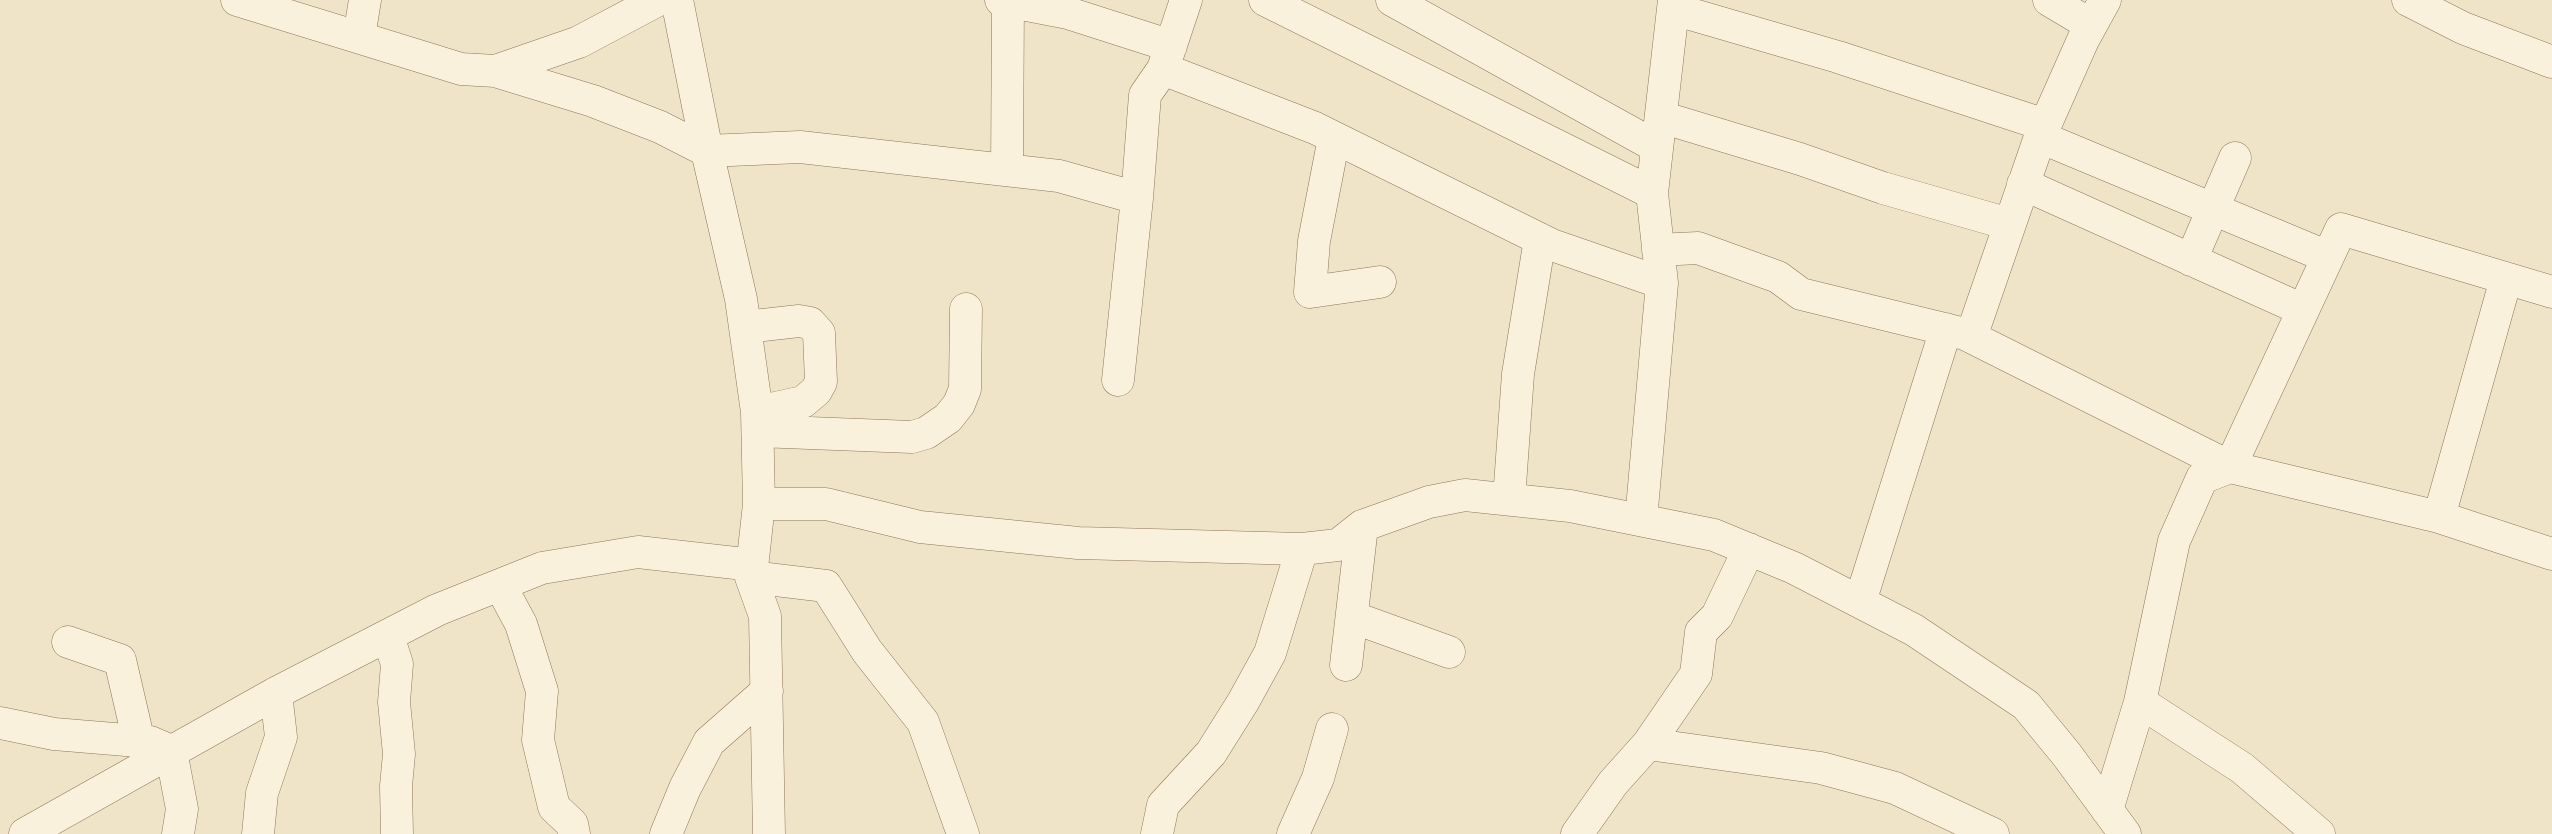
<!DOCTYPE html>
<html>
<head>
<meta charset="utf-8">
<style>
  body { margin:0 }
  canvas { display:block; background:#f0e4c8 }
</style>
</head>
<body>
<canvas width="2552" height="834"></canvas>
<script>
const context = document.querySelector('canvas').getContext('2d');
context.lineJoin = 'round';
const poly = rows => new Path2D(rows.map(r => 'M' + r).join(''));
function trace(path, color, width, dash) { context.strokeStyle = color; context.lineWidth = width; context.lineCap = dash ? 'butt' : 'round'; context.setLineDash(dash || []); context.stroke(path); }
const minor = poly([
  [237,0,461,69,495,71,579,42,658,0],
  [677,0,707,151,741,299,757,412,759,504,751,577,765,616,769,834],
  [1001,0,1068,13,1171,46],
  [1186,0,1163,69,1315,128,1552,245,1662,283],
  [1265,0,1652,193],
  [1392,0,1657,147],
  [2049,0,2091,25],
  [2408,0,2463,28,2552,62],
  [1673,9,1838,57,2045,125],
  [359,37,365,0],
  [495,71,593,101,660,127,707,151,800,147,1059,176,1137,198,1145,95,1163,69],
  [1661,117,1800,159,1883,188,2009,224],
  [2040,137,2328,257],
  [1334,138,1314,241,1310,292,1380,282],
  [1007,170,1008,1],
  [2023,184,2303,310],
  [1658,250,1698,248,1778,277,1801,294,1965,334,2230,467],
  [2191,260,2235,158],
  [2552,292,2341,229,2230,467,2439,517,2552,554],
  [745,327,799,321,810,323,819,333,821,382,816,391,803,402,757,412],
  [1971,337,2040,137,2083,40,2105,0],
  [1118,380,1137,198],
  [758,431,912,437,926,433,948,418,959,404,965,389,966,309],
  [1509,499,1518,374,1540,239],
  [759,504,826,504,920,527,1078,543,1302,549,1338,545,1362,526,1429,502,1465,495,1570,506,1714,535,1794,568,1914,630,2026,705,2067,755,2125,834],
  [2439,517,2506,279],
  [1641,520,1662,283,1652,193,1674,0],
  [751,577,826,586,867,651,923,722,963,834],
  [500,585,521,624,542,691,538,740,554,807,572,824,574,834],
  [1860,602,1946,329],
  [1352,617,1449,652],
  [388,636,397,664,394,702,399,754,396,786,397,834],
  [68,642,120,660,139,742],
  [1346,665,1362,526],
  [2140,702,2242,768,2319,834],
  [0,723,54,734,150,742,171,751,182,809,178,834],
  [1648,744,1821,768,1895,788,1993,834],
  [2107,810,2140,702,2174,541,2202,478,2230,467],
  [25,834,276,693,437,610,542,568,638,552,753,565],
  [258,834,262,793,281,737,276,693],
  [666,834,685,788,709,742,767,691],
  [1157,834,1163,805,1211,753,1243,702,1270,653,1302,549],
  [1293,834,1318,778,1332,729],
  [1577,834,1613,783,1648,744,1696,674,1701,632,1717,616,1749,549]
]);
trace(minor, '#8d765c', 33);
trace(minor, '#faf1dc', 32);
</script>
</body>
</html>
